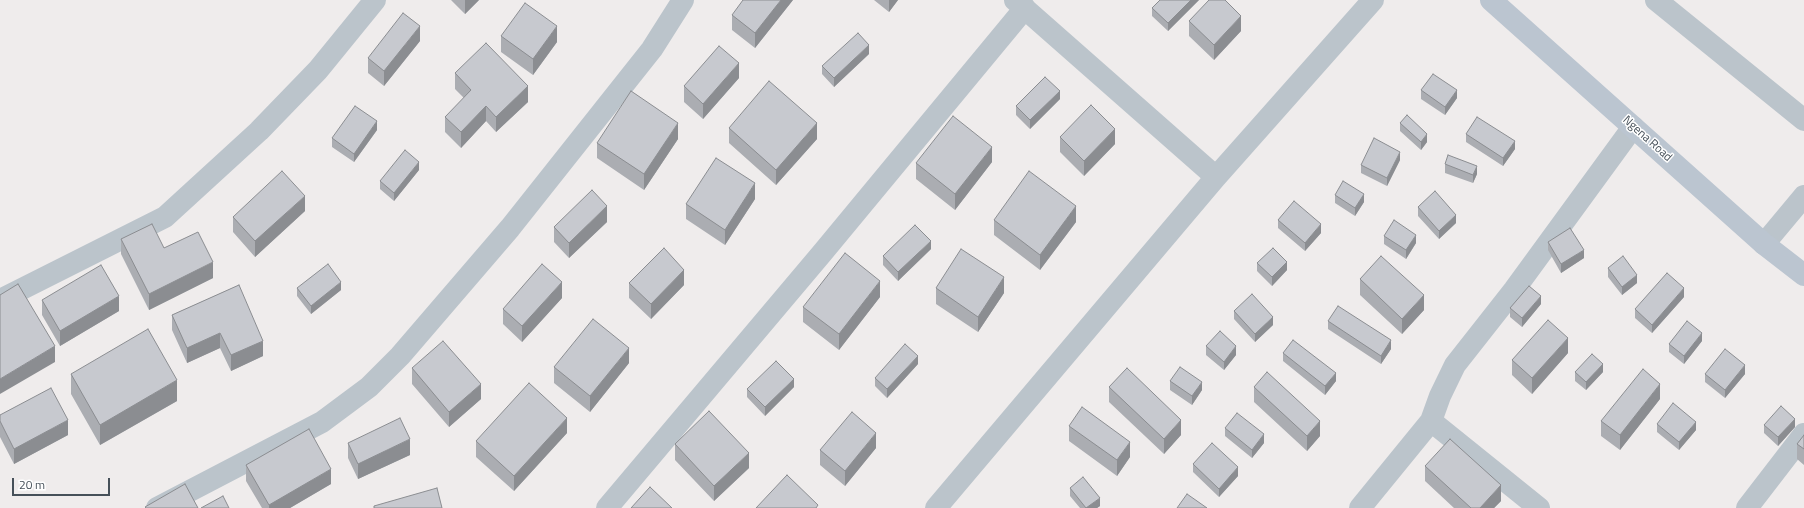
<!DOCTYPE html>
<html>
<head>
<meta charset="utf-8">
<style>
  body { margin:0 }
  #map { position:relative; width:1804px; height:508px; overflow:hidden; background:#efecec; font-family:"Titillium Web",sans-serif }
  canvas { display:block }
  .scale { position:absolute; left:12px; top:478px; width:98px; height:18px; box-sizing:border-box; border:2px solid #465059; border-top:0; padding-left:5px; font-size:12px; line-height:14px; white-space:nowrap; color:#465059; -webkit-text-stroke:3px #fff; paint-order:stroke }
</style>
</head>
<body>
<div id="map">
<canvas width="1804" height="508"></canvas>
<div class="scale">20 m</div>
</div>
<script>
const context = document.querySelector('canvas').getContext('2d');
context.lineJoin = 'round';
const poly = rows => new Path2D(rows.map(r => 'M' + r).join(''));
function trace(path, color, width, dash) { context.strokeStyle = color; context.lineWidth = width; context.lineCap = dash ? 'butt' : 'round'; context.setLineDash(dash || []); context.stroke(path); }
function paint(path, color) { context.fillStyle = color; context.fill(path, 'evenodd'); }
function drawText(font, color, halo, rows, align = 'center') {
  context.font = font + ' "Titillium Web",sans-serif'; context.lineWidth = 3; context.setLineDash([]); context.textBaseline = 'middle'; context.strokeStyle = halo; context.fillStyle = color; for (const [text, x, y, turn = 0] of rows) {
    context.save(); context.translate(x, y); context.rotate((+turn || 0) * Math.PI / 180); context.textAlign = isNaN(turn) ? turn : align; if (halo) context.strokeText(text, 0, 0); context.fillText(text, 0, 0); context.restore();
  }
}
trace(poly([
  [1015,0,1216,177],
  [1656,0,1804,120],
  [1764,244,1804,196],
  [0,300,165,217,259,131,318,70,375,0],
  [1431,421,1440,396,1455,365,1514,290,1633,127],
  [157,508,322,422,369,387,400,356,510,228,652,49,683,0],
  [607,508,823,252,1025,8],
  [936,508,1216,177,1373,0],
  [1360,508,1431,421,1539,508],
  [1747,508,1804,434]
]), '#bbc4cb', 22);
trace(poly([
  [1491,0,1764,244,1804,275]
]), '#bbc5d0', 22);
paint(poly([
  [451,0,479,0,465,14],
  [793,0,755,48,732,30,732,15],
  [874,0,898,0,889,12],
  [1160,0,1199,0,1168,31,1152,16,1152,8],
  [1189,21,1241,31,1214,60,1189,36],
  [501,36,557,42,533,75,501,52],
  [420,41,384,86,368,73,368,58],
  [869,54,834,87,822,74,822,66],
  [455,73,528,102,496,132,486,121,461,148,445,132,445,117,464,98,455,89],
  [739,78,703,119,684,102,684,86],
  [1421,90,1457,98,1445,115,1421,99],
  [1060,99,1030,129,1016,115,1016,106],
  [1400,123,1427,142,1421,150,1400,131],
  [729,128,817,139,776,185,729,143],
  [377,130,354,162,332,147,332,138],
  [1466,134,1515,149,1503,166,1466,142],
  [1060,137,1115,144,1084,176,1060,152],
  [678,139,644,190,597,158,597,143],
  [1400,160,1387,186,1361,173,1361,165],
  [992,162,955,210,916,179,916,163],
  [1445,164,1477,174,1473,183,1445,173],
  [419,170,394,201,380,189,380,181],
  [1335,195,1364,202,1355,216,1335,203],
  [755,199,725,245,686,219,686,204],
  [1418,207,1456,223,1439,239,1418,216],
  [305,211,255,257,233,232,233,217],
  [994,220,1076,222,1040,270,994,235],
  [1278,220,1321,233,1305,251,1278,228],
  [607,222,569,258,554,242,554,227],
  [1384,236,1416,243,1406,259,1384,244],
  [121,239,164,248,213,278,149,310,121,254],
  [1548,242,1584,258,1561,273,1548,250],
  [931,249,898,281,883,265,883,256],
  [1257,263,1287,270,1272,286,1257,271],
  [1608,268,1637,283,1622,295,1608,277],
  [1360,279,1424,310,1402,334,1360,295],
  [629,283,684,285,651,319,629,298],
  [239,285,263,356,231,371,220,348,187,363,172,330,172,315],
  [297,288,341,290,311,314,297,296],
  [936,288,1004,293,978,332,936,304],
  [880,297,839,350,803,322,803,307],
  [1684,297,1652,333,1635,318,1635,309],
  [562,298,522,342,503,324,503,309],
  [42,300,119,311,60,346,42,315],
  [1541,304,1522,327,1510,317,1510,308],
  [1234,311,1273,325,1255,342,1234,319],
  [1328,321,1391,349,1381,364,1328,329],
  [1702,341,1684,364,1669,352,1669,344],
  [1206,346,1236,355,1224,370,1206,355],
  [1283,353,1336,381,1325,395,1283,361],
  [1568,353,1532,394,1512,375,1512,360],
  [629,363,590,412,554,383,554,367],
  [918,364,887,398,875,386,875,378],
  [412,368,481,399,449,427,412,384],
  [1575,372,1603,372,1586,390,1575,381],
  [71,374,177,401,100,445,71,394],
  [1705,374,1745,374,1725,398,1705,382],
  [1170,381,1202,390,1192,405,1170,390],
  [794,387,765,416,747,397,747,389],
  [1109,387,1181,435,1164,454,1109,402],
  [1254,387,1320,436,1307,451,1254,402],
  [1660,399,1620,450,1601,436,1601,421],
  [0,415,68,435,14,464,0,437],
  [1657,424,1696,430,1679,450,1657,432],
  [1764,425,1795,427,1778,446,1764,433],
  [1069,426,1130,457,1117,476,1069,441],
  [1225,428,1264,443,1252,458,1225,436],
  [567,433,514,491,476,457,476,441],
  [1804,435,1804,465,1797,459,1797,444],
  [348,443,410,455,358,479,348,458],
  [675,444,749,468,714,501,675,460],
  [876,448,845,486,820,465,820,450],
  [1193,464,1238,476,1219,497,1193,472],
  [246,465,331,484,290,508,262,508,246,481],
  [1425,466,1501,501,1494,508,1454,508,1425,481],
  [1070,488,1100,506,1097,508,1080,508,1070,496]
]), '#abadb2');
paint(poly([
  [465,0,479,0,465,14],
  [781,0,793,0,755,48,755,33],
  [889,0,898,0,889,12],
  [1191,0,1199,0,1168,31,1168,23],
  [1241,16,1241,31,1214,60,1214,45],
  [420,26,420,41,384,86,384,71],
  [557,26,557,42,533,75,533,59],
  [869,45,869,54,834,87,834,78],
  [739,63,739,78,703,119,703,104],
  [528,86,528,102,496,132,496,117],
  [1457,90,1457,98,1445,115,1445,107],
  [1060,91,1060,99,1030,129,1030,120],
  [486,106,486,121,461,148,461,132],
  [377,121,377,130,354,162,354,154],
  [678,123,678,139,644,190,644,174],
  [817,123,817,139,776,185,776,170],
  [1115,129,1115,144,1084,176,1084,161],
  [1427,134,1427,142,1421,150,1421,142],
  [1515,141,1515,149,1503,166,1503,158],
  [992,147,992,162,955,210,955,194],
  [1400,152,1400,160,1387,186,1387,178],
  [419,162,419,170,394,201,394,193],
  [1477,166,1477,174,1473,183,1473,175],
  [755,183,755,199,725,245,725,230],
  [1364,194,1364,202,1355,216,1355,208],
  [305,196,305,211,255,257,255,241],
  [607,206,607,222,569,258,569,243],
  [1076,206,1076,222,1040,270,1040,255],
  [1456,215,1456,223,1439,239,1439,231],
  [1321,224,1321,233,1305,251,1305,243],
  [1416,235,1416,243,1406,259,1406,250],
  [931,241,931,249,898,281,898,272],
  [1584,250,1584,258,1561,273,1561,264],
  [213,262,213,278,149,310,149,294],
  [1287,262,1287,270,1272,286,1272,277],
  [684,270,684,285,651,319,651,304],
  [1637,275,1637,283,1622,295,1622,287],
  [1004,277,1004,293,978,332,978,317],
  [880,281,880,297,839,350,839,334],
  [341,282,341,290,311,314,311,306],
  [562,282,562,298,522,342,522,326],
  [1684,288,1684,297,1652,333,1652,325],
  [1424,295,1424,310,1402,334,1402,319],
  [119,296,119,311,60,346,60,331],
  [1541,296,1541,304,1522,327,1522,318],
  [1273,317,1273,325,1255,342,1255,334],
  [220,333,220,348,187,363,187,348],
  [1702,333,1702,341,1684,364,1684,356],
  [1568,338,1568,353,1532,394,1532,378],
  [1391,340,1391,349,1381,364,1381,356],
  [263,341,263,356,231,371,231,355],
  [55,346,55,362,0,394,0,379],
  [1236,346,1236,355,1224,370,1224,362],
  [629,348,629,363,590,412,590,396],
  [918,356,918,364,887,398,887,389],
  [1603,364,1603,372,1586,390,1586,382],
  [1745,365,1745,374,1725,398,1725,390],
  [1336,373,1336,381,1325,395,1325,386],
  [794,379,794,387,765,416,765,407],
  [177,380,177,401,100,445,100,425],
  [1202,382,1202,390,1192,405,1192,396],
  [481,384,481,399,449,427,449,412],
  [1660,384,1660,399,1620,450,1620,435],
  [567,418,567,433,514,491,514,476],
  [1795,419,1795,427,1778,446,1778,437],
  [68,420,68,435,14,464,14,449],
  [1181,420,1181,435,1164,454,1164,439],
  [1320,421,1320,436,1307,451,1307,436],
  [1696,422,1696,430,1679,450,1679,442],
  [876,433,876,448,845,486,845,471],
  [1264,434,1264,443,1252,458,1252,450],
  [410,439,410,455,358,479,358,464],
  [1130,442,1130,457,1117,476,1117,460],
  [749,453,749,468,714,501,714,486],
  [1238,467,1238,476,1219,497,1219,489],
  [331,469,331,484,290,508,269,508,269,505],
  [1501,485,1501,501,1494,508,1480,508],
  [1100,498,1100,506,1097,508,1086,508]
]), '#8b8d91');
const building = poly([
  [743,0,781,0,755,33,732,15,743,0],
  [1160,0,1191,0,1168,23,1152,8,1160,0],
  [1209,0,1225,0,1241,16,1214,45,1189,21,1209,0],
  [525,3,557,26,533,59,501,36,525,3],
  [403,13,420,26,384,71,368,58,403,13],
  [858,33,869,45,834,78,822,66,858,33],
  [486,43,528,86,496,117,486,106,461,132,445,117,471,90,455,73,486,43],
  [719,46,739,63,703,104,684,86,719,46],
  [1433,74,1457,90,1445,107,1421,90,1433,74],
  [1045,77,1060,91,1030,120,1016,106,1045,77],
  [769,81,817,123,776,170,729,128,769,81],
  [631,91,678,123,644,174,597,143,631,91],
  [1091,105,1115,129,1084,161,1060,137,1091,105],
  [355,106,377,121,354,154,332,138,355,106],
  [1407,115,1427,134,1421,142,1400,123,1407,115],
  [953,116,992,147,955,194,916,163,953,116],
  [1477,117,1515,141,1503,158,1466,134,1477,117],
  [1374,138,1400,152,1387,178,1361,165,1374,138],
  [405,150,419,162,394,193,380,181,405,150],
  [1448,155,1477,166,1473,175,1445,164,1448,155],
  [716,158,755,183,725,230,686,204,716,158],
  [282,171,305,196,255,241,233,217,282,171],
  [1029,171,1076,206,1040,255,994,220,1029,171],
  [1343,181,1364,194,1355,208,1335,195,1343,181],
  [592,190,607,206,569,243,554,227,592,190],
  [1435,191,1456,215,1439,231,1418,207,1435,191],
  [1294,201,1321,224,1305,243,1278,220,1294,201],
  [1394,220,1416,235,1406,250,1384,236,1394,220],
  [152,224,164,248,198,232,213,262,149,294,121,239,152,224],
  [915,225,931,241,898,272,883,256,915,225],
  [1570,228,1584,250,1561,264,1548,242,1570,228],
  [664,248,684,270,651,304,629,283,664,248],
  [1273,248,1287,262,1272,277,1257,263,1273,248],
  [961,249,1004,277,978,317,936,288,961,249],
  [845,253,880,281,839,334,803,307,845,253],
  [1381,256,1424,295,1402,319,1360,279,1381,256],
  [1623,256,1637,275,1622,287,1608,268,1623,256],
  [328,264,341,282,311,306,297,288,328,264],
  [542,264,562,282,522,326,503,309,542,264],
  [101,265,119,296,60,331,42,300,101,265],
  [1667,273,1684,288,1652,325,1635,309,1667,273],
  [18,284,55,346,0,379,0,295,18,284],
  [239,285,263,341,231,355,220,333,187,348,172,315,239,285],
  [1529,286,1541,296,1522,318,1510,308,1529,286],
  [1252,294,1273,317,1255,334,1234,311,1252,294],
  [1338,306,1391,340,1381,356,1328,321,1338,306],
  [593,319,629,348,590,396,554,367,593,319],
  [1548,320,1568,338,1532,378,1512,360,1548,320],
  [1687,321,1702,333,1684,356,1669,344,1687,321],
  [148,329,177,380,100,425,71,374,148,329],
  [1220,331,1236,346,1224,362,1206,346,1220,331],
  [1293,340,1336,373,1325,386,1283,353,1293,340],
  [443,341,481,384,449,412,412,368,443,341],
  [905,344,918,356,887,389,875,378,905,344],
  [1725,349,1745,365,1725,390,1705,374,1725,349],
  [1592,354,1603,364,1586,382,1575,372,1592,354],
  [776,361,794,379,765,407,747,389,776,361],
  [1180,367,1202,382,1192,396,1170,381,1180,367],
  [1127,368,1181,420,1164,439,1109,387,1127,368],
  [1643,369,1660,384,1620,435,1601,421,1643,369],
  [1267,372,1320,421,1307,436,1254,387,1267,372],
  [529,383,567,418,514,476,476,441,529,383],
  [51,388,68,420,14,449,0,421,0,415,51,388],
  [1673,403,1696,422,1679,442,1657,424,1673,403],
  [1781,406,1795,419,1778,437,1764,425,1781,406],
  [1082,407,1130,442,1117,460,1069,426,1082,407],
  [709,411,749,453,714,486,675,444,709,411],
  [852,412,876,433,845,471,820,450,852,412],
  [1237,413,1264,434,1252,450,1225,428,1237,413],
  [400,418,410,439,358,464,348,443,400,418],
  [309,429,331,469,269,505,246,465,309,429],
  [1804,435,1804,449,1797,444,1804,435],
  [1450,439,1501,485,1480,508,1471,508,1425,466,1450,439],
  [1212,443,1238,467,1219,489,1193,464,1212,443],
  [787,475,818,505,816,508,756,508,787,475],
  [1083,477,1100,498,1086,508,1070,488,1083,477],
  [185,484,198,508,146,508,145,507,185,484],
  [650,487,672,508,631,508,650,487],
  [437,488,442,508,374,508,374,506,437,488],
  [1187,494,1207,508,1177,508,1187,494],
  [223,496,229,508,201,508,223,496]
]);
paint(building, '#c7c9cf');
trace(building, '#8b8d91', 1);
drawText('12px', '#465059', '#fff', [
  ["Ngena Road",1647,139,42]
]);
</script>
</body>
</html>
